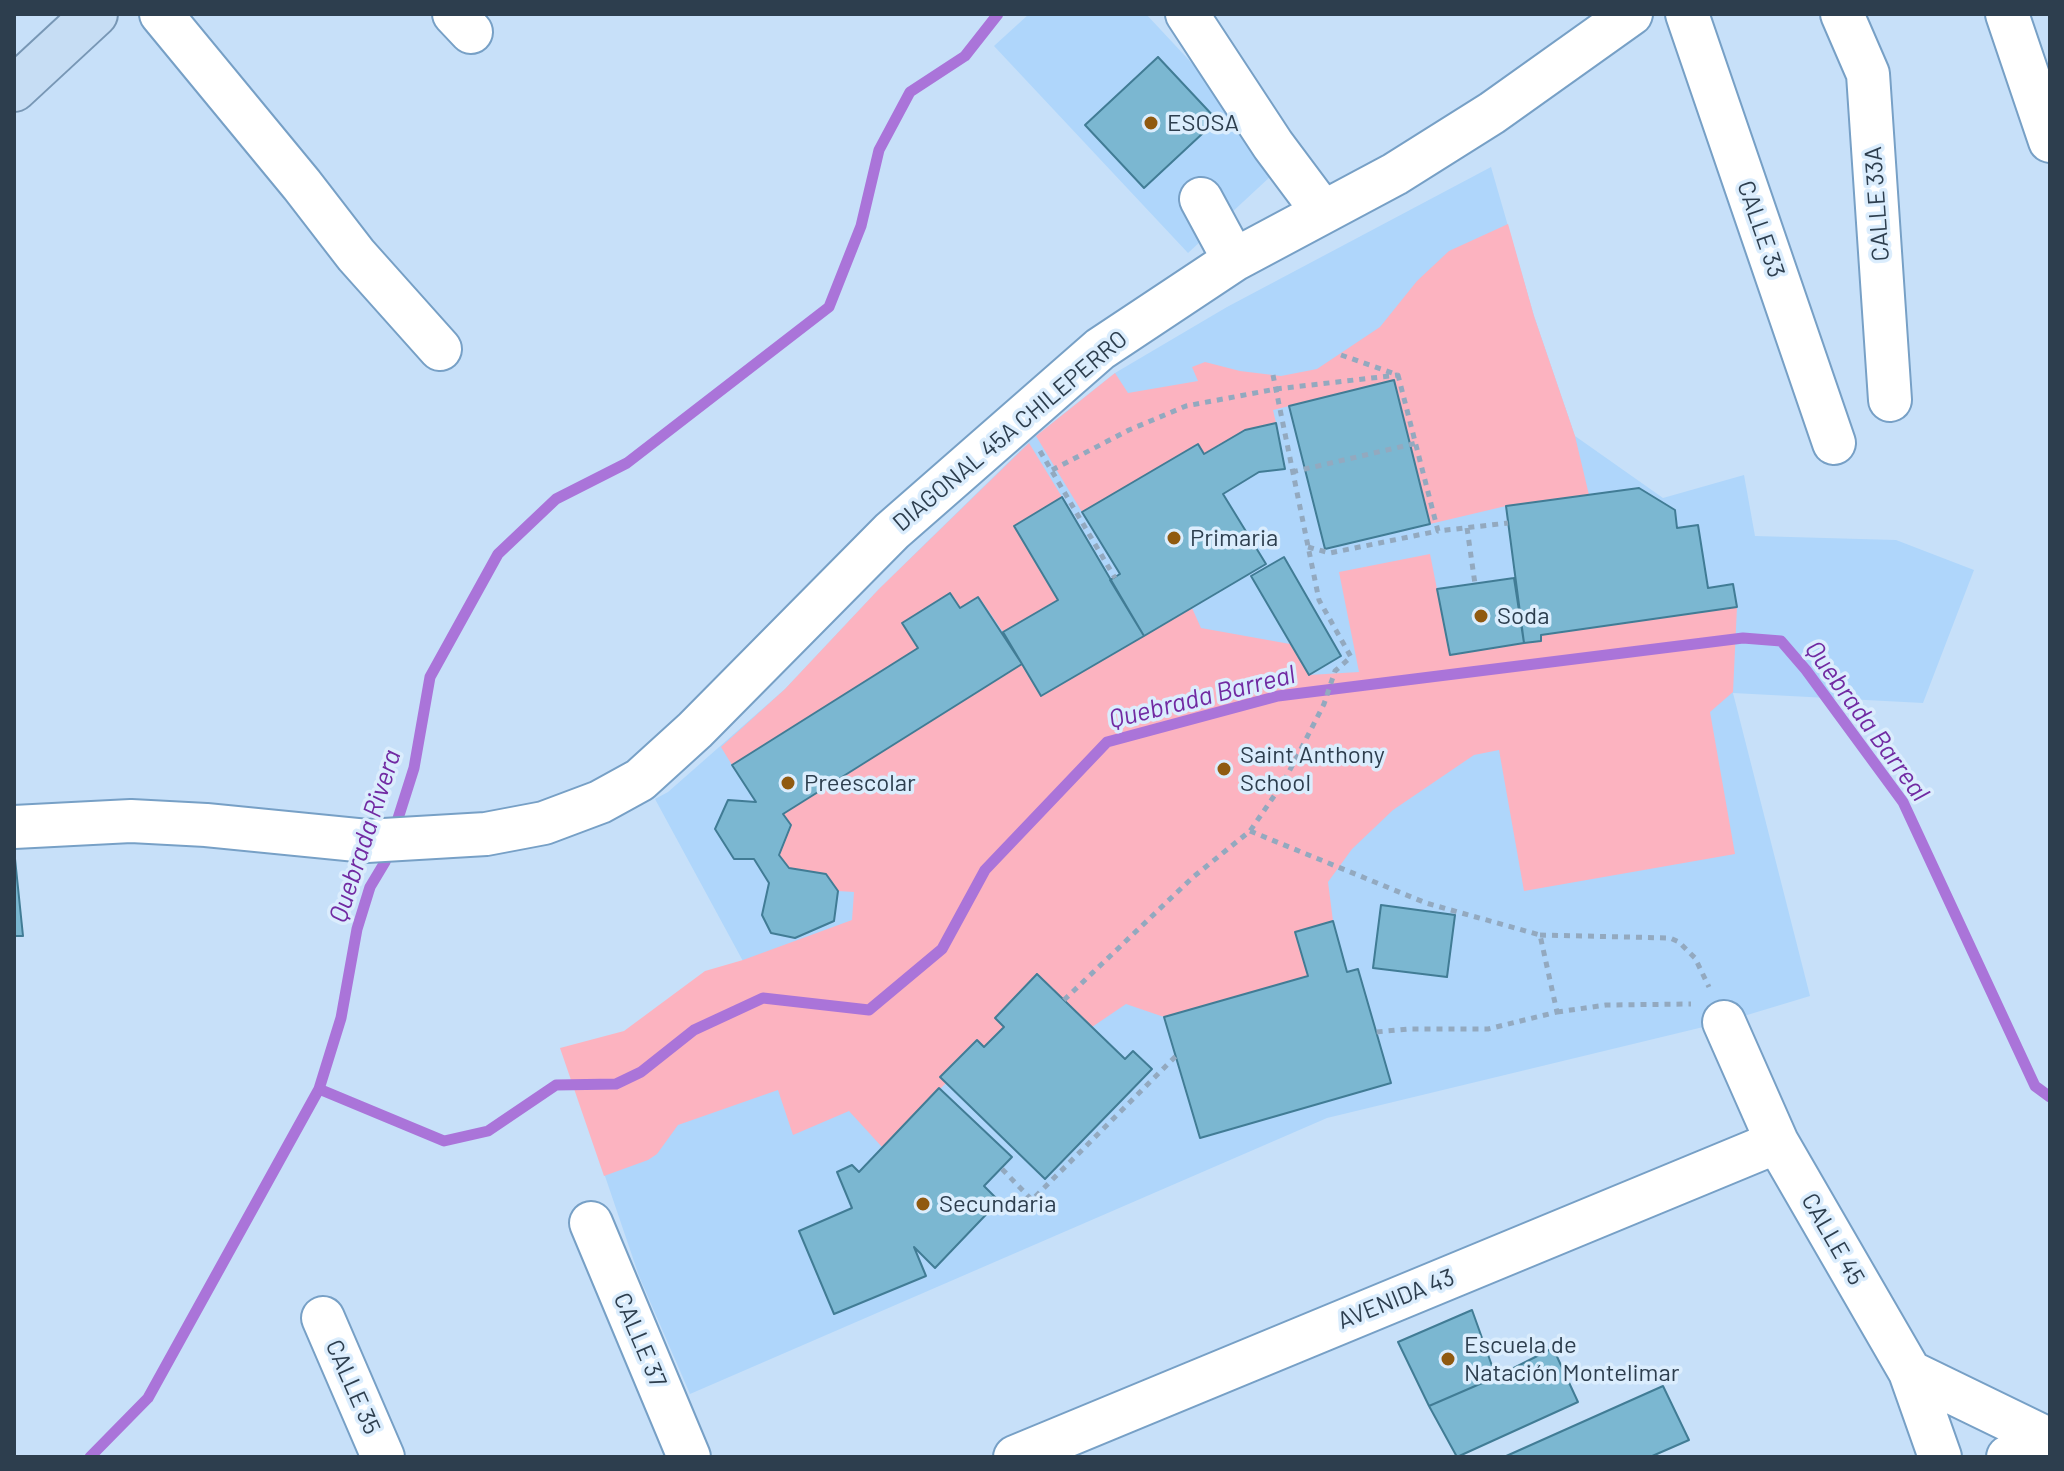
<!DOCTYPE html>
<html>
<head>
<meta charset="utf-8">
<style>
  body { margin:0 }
  #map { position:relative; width:2064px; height:1471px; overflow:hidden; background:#c7e0f9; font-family:Barlow,sans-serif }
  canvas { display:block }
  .frame { position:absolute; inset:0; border:16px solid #2d3e4e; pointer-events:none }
</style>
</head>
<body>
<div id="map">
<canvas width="2064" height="1471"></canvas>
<div class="frame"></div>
</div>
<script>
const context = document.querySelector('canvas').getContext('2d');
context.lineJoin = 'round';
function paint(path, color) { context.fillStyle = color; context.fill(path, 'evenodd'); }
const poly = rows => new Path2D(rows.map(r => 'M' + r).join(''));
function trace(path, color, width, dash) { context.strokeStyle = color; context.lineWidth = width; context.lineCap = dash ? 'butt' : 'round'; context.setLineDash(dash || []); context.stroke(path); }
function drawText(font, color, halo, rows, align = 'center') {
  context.font = font + ' Barlow,sans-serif'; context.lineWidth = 7; context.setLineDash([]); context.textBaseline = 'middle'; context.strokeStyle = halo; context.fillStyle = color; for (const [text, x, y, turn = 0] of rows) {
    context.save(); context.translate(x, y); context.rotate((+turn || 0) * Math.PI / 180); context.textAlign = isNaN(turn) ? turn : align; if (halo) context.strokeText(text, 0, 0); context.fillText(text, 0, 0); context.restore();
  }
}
paint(poly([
  [1029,14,1146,14,1285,163,1188,253,994,46],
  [1491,167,1534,316,1575,436,1663,498,1744,475,1755,536,1896,540,1974,570,1923,703,1733,693,1810,996,1724,1022,1327,1118,690,1394,639,1276,574,1085,763,998,655,799,668,792,785,689,879,589,1033,438,1115,373,1227,307]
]), '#afd6fb');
paint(poly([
  [1508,224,1534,316,1575,436,1589,495,1506,506,1430,524,1394,380,1273,410,1276,423,1245,430,1204,454,1198,445,1082,512,1036,436,1115,373,1128,393,1198,381,1192,367,1205,362,1240,371,1281,376,1317,369,1380,327,1417,281,1449,251],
  [1029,443,1062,497,1014,526,1058,600,1003,632,979,597,960,608,918,648,732,765,721,747,785,689,879,589],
  [1430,554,1450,654,1541,641,1541,635,1737,607,1733,692,1710,712,1735,854,1524,891,1499,750,1474,755,1393,810,1352,849,1328,882,1333,921,1308,976,1164,1017,1126,1004,1092,1027,1037,975,995,1018,1004,1027,984,1047,976,1040,940,1077,946,1083,882,1147,849,1111,793,1135,778,1090,678,1125,657,1154,648,1160,604,1176,560,1048,624,1031,705,971,743,960,852,920,854,892,838,891,826,874,789,868,779,855,791,825,783,814,1022,664,1042,696,1192,608,1201,628,1290,644,1309,675,1359,672,1339,572]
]), '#fcb3c0');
trace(poly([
  [394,831,414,768,430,677,498,554,556,499,627,463,829,307,861,226,879,150,910,92,965,56,998,14],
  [319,1089,444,1141,488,1131,556,1085,616,1084,641,1072,694,1030,763,998,869,1010,942,949,985,870,1107,742,1278,696,1743,638,1781,641,1806,670,1903,802,2035,1086,2050,1097],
  [90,1457,148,1398,319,1089,341,1018,357,929,370,887,385,862,389,848]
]), '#aa74d9', 11);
const building = poly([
  [1158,57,1217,120,1144,188,1085,125,1158,57],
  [1394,380,1430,524,1325,549,1289,406,1394,380],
  [1276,423,1285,469,1259,472,1223,494,1266,564,1144,636,1110,580,1120,574,1082,512,1198,444,1204,454,1245,430,1276,423],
  [1639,488,1675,510,1677,528,1698,525,1708,588,1733,584,1737,607,1541,635,1541,641,1524,643,1506,506,1639,488],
  [1062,497,1144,636,1041,696,1003,632,1058,600,1014,526,1062,497],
  [1284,557,1341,656,1309,675,1251,576,1284,557],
  [1514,578,1524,643,1450,655,1437,589,1514,578],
  [950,593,960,608,978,597,1022,664,783,814,791,825,779,855,789,868,826,874,838,891,834,921,795,938,771,933,762,915,769,883,754,859,734,859,715,829,728,800,756,802,732,765,918,648,902,623,950,593],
  [14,849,23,936,14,936,14,849],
  [1381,905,1455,915,1447,977,1373,968,1381,905],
  [1333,921,1347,972,1358,969,1391,1083,1200,1138,1164,1017,1308,976,1295,932,1333,921],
  [1037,974,1125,1059,1133,1051,1152,1069,1045,1179,940,1077,977,1040,984,1047,1004,1027,995,1018,1037,974],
  [939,1088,1012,1157,984,1186,999,1201,935,1268,914,1247,926,1276,834,1314,799,1231,852,1208,837,1172,852,1165,859,1172,939,1088],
  [1472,1310,1496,1377,1429,1406,1398,1342,1472,1310],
  [1553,1348,1578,1402,1457,1457,1429,1406,1496,1377,1553,1348],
  [1663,1386,1689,1440,1650,1457,1504,1457,1663,1386]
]);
paint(building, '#7bb7d1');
trace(building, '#417c95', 2);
const minor = poly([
  [161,14,302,185,356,255,440,349],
  [454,14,471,32],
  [1187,14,1273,145,1323,212],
  [1687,14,1834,443],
  [1842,14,1868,74,1890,400],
  [2007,14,2050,141],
  [1201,199,1234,260],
  [14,827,131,821,206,825,367,841,486,834,544,823,600,802,640,780,695,730,892,531,1100,349,1234,260,1395,174,1492,113,1631,14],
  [1724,1022,1777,1142,1910,1372,1940,1457],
  [591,1223,689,1457],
  [323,1318,383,1457],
  [1910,1372,2050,1440],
  [1015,1457,1777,1142],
  [2008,1457,2048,1439]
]);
const major = poly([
  [14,89,95,14]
]);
trace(minor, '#77a0c6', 46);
trace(major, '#7897b5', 48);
trace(poly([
  [1341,355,1398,375,1438,531,1508,523],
  [1040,451,1115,578],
  [1052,470,1129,430,1186,406,1276,389,1398,375],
  [1292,472,1417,443],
  [1467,528,1475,584],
  [1308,547,1330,553,1438,531],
  [1250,831,1426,903,1540,935,1557,1012,1488,1029,1408,1029,1376,1032],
  [1540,935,1670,938,1679,942,1695,958,1709,987],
  [1064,1000,1192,878,1250,831,1283,783,1302,747,1324,704,1335,671,1351,657,1319,600,1273,375],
  [1557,1012,1606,1005,1691,1004],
  [1002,1169,1032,1200,1176,1056]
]), '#93a9bf', 5, [6, 6]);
trace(minor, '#fff', 42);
trace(major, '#c6ddf4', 44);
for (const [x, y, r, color] of [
  [1151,123,8,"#905a10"],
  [1174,538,8,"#905a10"],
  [1481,616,8,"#905a10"],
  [1224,769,8,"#905a10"],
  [788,783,8,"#905a10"],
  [923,1204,8,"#905a10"],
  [1448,1359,8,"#905a10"]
]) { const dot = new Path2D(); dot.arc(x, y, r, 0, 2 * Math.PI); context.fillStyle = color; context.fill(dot); trace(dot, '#dbedfd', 3); }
drawText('24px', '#2d3e4e', '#dbedfd', [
  ["ESOSA",1167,123],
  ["Primaria",1190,538],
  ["Soda",1497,616],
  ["Saint Anthony",1240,755],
  ["School",1240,783],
  ["Preescolar",804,783],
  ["Secundaria",939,1204],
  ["Escuela de",1464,1345],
  ["Natación Montelimar",1464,1373]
], 'left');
drawText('24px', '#2d3e4e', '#dbedfd', [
  ["CALLE 33A",1877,204,-94],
  ["CALLE 33",1761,229,71],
  ["DIAGONAL 45A CHILEPERRO",1010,431,-40],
  ["CALLE 45",1833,1239,60],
  ["AVENIDA 43",1396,1299,-22],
  ["CALLE 37",640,1340,67],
  ["CALLE 35",353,1387,66]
]);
drawText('italic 26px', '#712aa2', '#dbedfd', [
  ["Quebrada Barreal",1202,697,-14],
  ["Quebrada Barreal",1867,721,54],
  ["Quebrada Rivera",365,836,-72]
]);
</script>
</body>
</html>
